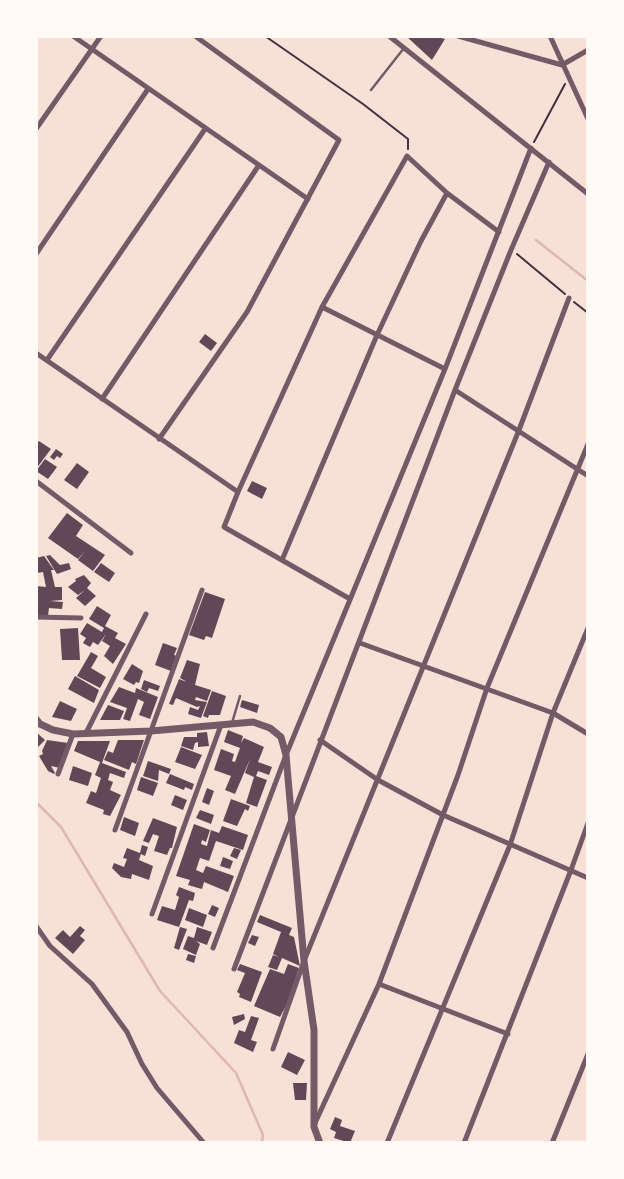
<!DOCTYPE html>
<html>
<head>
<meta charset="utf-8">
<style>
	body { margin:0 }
	#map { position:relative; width:624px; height:1179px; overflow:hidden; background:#f7e1d7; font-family:"Nunito Sans",sans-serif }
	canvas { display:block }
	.frame { position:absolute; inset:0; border:38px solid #fffaf5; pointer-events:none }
</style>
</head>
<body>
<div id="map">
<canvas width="624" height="1179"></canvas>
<div class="frame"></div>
</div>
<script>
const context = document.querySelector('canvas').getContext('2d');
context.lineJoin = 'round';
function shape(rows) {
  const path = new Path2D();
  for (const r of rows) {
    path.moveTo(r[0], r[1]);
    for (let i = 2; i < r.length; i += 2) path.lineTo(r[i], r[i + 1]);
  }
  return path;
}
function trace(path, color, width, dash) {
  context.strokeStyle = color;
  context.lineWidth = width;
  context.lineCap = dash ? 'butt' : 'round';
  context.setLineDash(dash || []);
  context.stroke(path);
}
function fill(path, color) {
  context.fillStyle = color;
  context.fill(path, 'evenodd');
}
trace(shape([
	[536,240,588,281],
	[36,802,61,827,160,991,236,1073,263,1135,262,1143]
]), '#dcb8b0', 2.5);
fill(shape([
	[406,36,433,36,445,39,432,60],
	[205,334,217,343,211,351,199,342],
	[39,441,51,449,36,469,36,444],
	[56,449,63,454,60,458,57,456,54,460,50,457],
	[45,459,57,467,48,479,36,471],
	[77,463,89,472,77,489,64,480],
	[252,481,267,488,262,499,247,491],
	[67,513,83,525,76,536,105,555,93,571,78,560,85,551,78,559,48,538],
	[50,555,60,565,69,563,71,569,57,574,46,556],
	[44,556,54,570,51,570,55,587,62,587,62,600,50,601,63,602,62,609,49,608,48,616,36,615,36,586,46,587,43,572,49,571,37,573,36,558],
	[101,563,115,573,109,582,94,572],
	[84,575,91,583,87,588,96,596,85,606,76,598,85,590,78,595,68,587,76,581,75,579],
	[205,592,225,599,212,638,206,636,204,640,189,635],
	[97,606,111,615,105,626,118,633,115,638,126,644,113,664,104,656,110,646,102,641,106,634,98,645,93,642,90,647,83,643,86,638,80,634,87,623,102,632,104,628,89,619],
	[78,628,80,660,62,660,60,629],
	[163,643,177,648,174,655,177,656,171,671,155,665],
	[91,652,98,656,91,668,106,677,100,688,77,676],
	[187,660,200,664,195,685,211,690,207,701,196,697,195,700,207,702,201,718,188,714,190,707,198,710,200,706,197,707,176,698,173,705,169,704,179,679,187,682,180,678],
	[132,664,143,671,139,683,136,682,134,685,123,679],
	[75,676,99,690,94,703,68,689],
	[144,680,160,686,158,691,149,688,147,692,141,689],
	[119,687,135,693,136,688,158,697,150,719,139,715,144,702,138,699,130,721,123,719,127,708,110,702],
	[212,691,226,696,220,715,209,715,208,718,203,716],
	[242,700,259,705,257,713,240,707],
	[60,701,77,709,71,721,52,717],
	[108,705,124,711,120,720,100,720],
	[228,730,243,736,241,743,244,738,264,747,258,762,272,767,269,775,258,771,256,776,267,780,257,807,246,803,254,777,245,773,250,759,235,794,225,790,231,776,214,770,221,749,234,754,232,761,235,762,240,748,224,742],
	[36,732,45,740,38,747,36,745],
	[207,732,209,746,198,747,198,742,195,743,193,750,181,746,184,737,197,737,197,733],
	[47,740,68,743,60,768,51,766,55,773,54,774,48,771,39,756,43,754,42,751],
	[118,740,144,740,136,764,132,762,129,770,104,760,108,751,113,753],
	[78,741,110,741,102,763,126,772,124,778,110,773,108,780,113,782,110,790,121,795,110,816,103,814,104,810,86,803,91,791,96,793,101,778,95,775,100,762,74,751],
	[181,747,202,755,195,769,175,762],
	[148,761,171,769,169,774,159,770,158,781,143,776],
	[73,766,92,773,88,786,69,780],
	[170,774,194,784,192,790,185,787,184,790,166,783],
	[141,777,158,783,153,796,137,790],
	[207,788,214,791,209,805,202,802],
	[175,795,187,800,183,810,171,805],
	[231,799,250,806,248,811,245,809,237,826,223,821],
	[200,810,214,815,211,824,196,818],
	[124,817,139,823,135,836,120,830],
	[153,818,177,827,172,848,170,848,167,855,154,851,159,836,153,834,149,843,143,841],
	[194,824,210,830,206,842,202,840,201,844,207,846,211,830,219,833,222,826,248,835,243,850,216,841,209,861,200,858,196,870,203,873,206,866,234,876,228,892,204,882,202,889,198,888,188,885,190,880,176,876],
	[142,845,148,847,145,856,141,854,139,860,153,866,149,880,132,874,131,879,121,877,112,868,114,863,124,867,127,859,123,858,127,848,140,853],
	[234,848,241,850,237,859,230,856],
	[223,857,233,861,230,869,220,866],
	[179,887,195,893,193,901,189,900,179,927,157,920,162,906,175,910,179,897,176,895],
	[212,905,219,908,215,917,208,914],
	[189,908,207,915,203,927,185,920],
	[260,915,292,928,289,935,294,937,300,966,282,958,277,970,268,967,273,955,279,957,273,954,281,932,257,922],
	[80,926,85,930,80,936,85,940,73,954,55,938,63,930,70,937],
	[180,927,187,929,179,950,174,948],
	[197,927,212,932,207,945,196,941,200,944,196,955,183,949,188,936,194,938],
	[252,935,259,937,255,946,248,943],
	[188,954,196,956,194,963,186,960],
	[240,964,262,972,251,1002,239,997,240,994,237,992,245,973,237,970],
	[288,964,299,968,287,1004,280,1017,254,1006,270,969,284,974],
	[244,1014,245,1019,234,1025,232,1017],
	[251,1016,259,1018,251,1040,257,1042,253,1052,234,1043,239,1030,245,1032],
	[288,1052,305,1060,297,1075,281,1067],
	[293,1083,307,1083,306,1100,295,1100],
	[335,1117,342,1120,340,1126,355,1131,350,1143,334,1138,336,1132,330,1129]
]), '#644757');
trace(shape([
	[265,36,363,104,408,139,408,149],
	[534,142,565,84],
	[517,254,565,294],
	[574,302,588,313]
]), '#4a2c40', 2);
trace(shape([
	[371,90,404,48],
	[232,723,240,696]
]), '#755966', 2.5);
trace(shape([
	[73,36,308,199],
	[389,36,588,194],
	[458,36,562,65,588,50],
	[550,36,588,119],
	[36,129,101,36],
	[36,254,148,89],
	[322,307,445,369],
	[36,353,238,492,224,527,350,599],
	[47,360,205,129],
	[455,390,588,476],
	[102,399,259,165],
	[159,439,247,312,339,140,195,36],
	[36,481,131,553],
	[238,492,322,307,407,156,447,193,499,232],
	[282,560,377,335,421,241,447,193],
	[36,617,81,618],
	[360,643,553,713,588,734],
	[86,733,146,614],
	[320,740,378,780,443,815,588,878],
	[58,774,73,734],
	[115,830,202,590],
	[152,914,221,725],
	[36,926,50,946,92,984,127,1032,142,1064,157,1088,204,1143],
	[213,948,286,755,445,369,531,148],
	[234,969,455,390,511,250,549,162],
	[379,984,508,1034],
	[273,1049,304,961,519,430,569,298],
	[315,1123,379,984,458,775,487,688,588,444],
	[387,1143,510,845,553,713,588,628],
	[464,1143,571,870,588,823],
	[552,1143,588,1054]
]), '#755966', 5);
trace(shape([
	[36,719,40,724,53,730,73,734,151,731,253,722,270,728,281,737,286,755,304,961,314,1030,314,1127,320,1143]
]), '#755966', 7);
</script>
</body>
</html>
